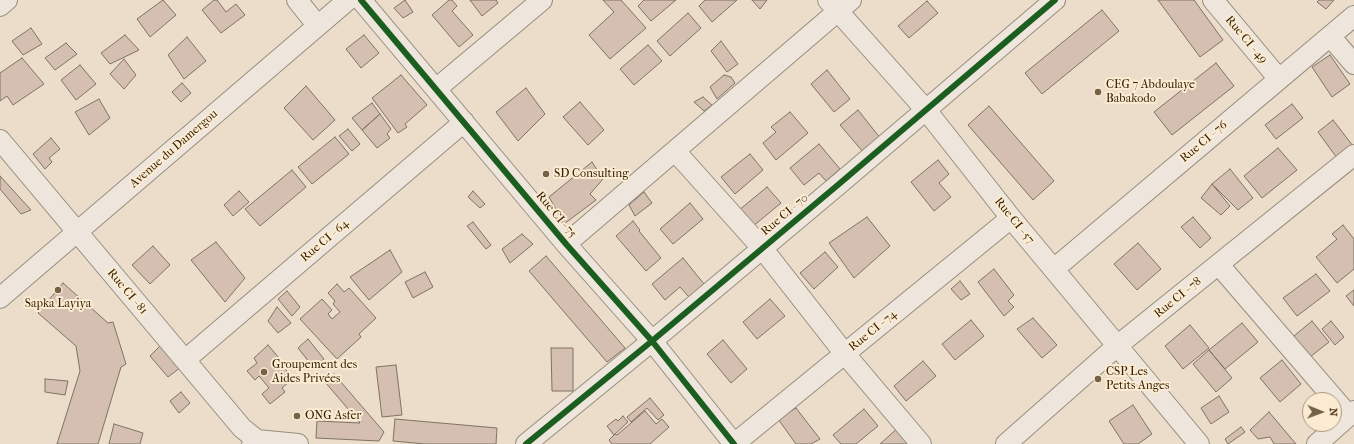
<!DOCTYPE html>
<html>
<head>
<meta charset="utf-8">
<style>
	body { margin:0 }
	#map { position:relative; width:1354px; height:444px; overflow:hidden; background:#ebddc9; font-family:"IM FELL French Canon",serif }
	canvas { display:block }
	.north { position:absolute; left:1302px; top:392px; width:40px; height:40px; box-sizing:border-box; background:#fbebd3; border:1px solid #ac9a7f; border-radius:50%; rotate:91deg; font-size:11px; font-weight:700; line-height:16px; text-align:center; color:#362000 }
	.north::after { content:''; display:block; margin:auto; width:14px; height:18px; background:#756246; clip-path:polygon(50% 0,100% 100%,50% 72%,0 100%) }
</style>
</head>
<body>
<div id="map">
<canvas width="1354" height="444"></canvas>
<div class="north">N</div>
</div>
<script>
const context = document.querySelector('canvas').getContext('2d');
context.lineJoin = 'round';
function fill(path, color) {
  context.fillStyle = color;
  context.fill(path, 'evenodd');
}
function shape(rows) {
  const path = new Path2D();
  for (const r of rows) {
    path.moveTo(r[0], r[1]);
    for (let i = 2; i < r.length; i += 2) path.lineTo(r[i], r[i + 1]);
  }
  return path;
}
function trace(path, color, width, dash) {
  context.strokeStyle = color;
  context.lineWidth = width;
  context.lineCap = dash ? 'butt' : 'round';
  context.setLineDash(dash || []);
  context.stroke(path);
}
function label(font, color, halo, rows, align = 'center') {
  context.font = font + ' "IM FELL French Canon",serif';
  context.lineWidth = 4;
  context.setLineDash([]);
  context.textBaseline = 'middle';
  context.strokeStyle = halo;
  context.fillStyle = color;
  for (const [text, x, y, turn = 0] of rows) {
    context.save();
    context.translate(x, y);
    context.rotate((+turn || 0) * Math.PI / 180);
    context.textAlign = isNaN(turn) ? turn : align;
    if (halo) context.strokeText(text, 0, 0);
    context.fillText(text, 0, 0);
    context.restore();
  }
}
const building = shape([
	[163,0,176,15,150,37,137,19,163,0],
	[214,0,217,0,226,12,236,4,245,15,221,33,202,10,214,0],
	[405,0,413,12,403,18,394,8,405,0],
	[449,0,452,0,457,6,452,11,473,35,459,47,432,15,449,0],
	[470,0,496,0,498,3,482,16,470,0],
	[603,0,621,0,646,28,610,59,589,35,614,12,603,0],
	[644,0,676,0,651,21,638,6,644,0],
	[705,0,737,0,712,22,699,6,705,0],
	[752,0,767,0,760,9,752,0],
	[1158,0,1194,0,1223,40,1200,57,1158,0],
	[1319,0,1334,0,1326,9,1317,2,1319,0],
	[927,1,938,13,909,38,898,26,927,1],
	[1102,10,1119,31,1042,94,1025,73,1102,10],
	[688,13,701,28,670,56,657,41,688,13],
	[31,28,42,44,23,55,12,41,31,28],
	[125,35,139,50,110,64,101,53,125,35],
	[364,35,379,53,361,68,346,49,364,35],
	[187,37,206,61,184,79,168,55,187,37],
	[721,41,738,64,727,72,711,51,721,41],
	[66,43,77,54,55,70,45,58,66,43],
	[648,45,662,61,634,85,620,69,648,45],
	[1330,55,1350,84,1332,97,1312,67,1330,55],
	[22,58,44,84,13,105,7,96,0,101,0,73,22,58],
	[124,59,136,75,124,89,110,74,124,59],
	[1216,63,1234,86,1172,135,1154,112,1216,63],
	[80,65,96,84,76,100,61,80,80,65],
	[827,70,850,99,834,112,811,84,827,70],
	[401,75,427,105,405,124,407,127,398,133,372,98,401,75],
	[724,75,731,77,735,83,717,99,710,87,724,75],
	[182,83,191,93,181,102,172,92,182,83],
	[306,86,335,120,313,140,284,108,306,86],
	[526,88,545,114,518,141,496,112,526,88],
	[703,97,712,105,704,111,694,102,703,97],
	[99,99,110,118,89,135,75,112,99,99],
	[580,102,604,130,588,145,563,117,580,102],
	[372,103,380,114,362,130,352,118,372,103],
	[1292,104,1303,118,1276,139,1265,125,1292,104],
	[989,106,1054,181,1033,200,968,125,989,106],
	[858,110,881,139,864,153,840,125,858,110],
	[790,112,808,133,776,160,763,143,776,132,771,127,790,112],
	[380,114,391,129,387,134,390,138,377,148,362,130,380,114],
	[1333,120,1353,146,1337,158,1318,132,1333,120],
	[348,129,360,144,352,151,339,136,348,129],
	[335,137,349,154,312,184,298,167,335,137],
	[51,138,60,149,49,158,52,162,45,169,33,154,51,138],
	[819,144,840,169,826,181,819,173,804,185,790,168,819,144],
	[1278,148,1297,170,1262,198,1244,176,1278,148],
	[750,154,763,170,735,194,721,177,750,154],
	[938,160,949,174,939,183,951,197,934,211,911,182,938,160],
	[592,162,603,179,590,194,596,200,564,224,549,197,592,162],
	[1230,169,1253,198,1238,210,1212,184,1230,169],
	[292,170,306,187,260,226,245,209,292,170],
	[0,176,31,210,21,214,0,189,0,176],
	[1212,184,1230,206,1221,215,1201,198,1212,184],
	[767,187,781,203,752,227,738,211,767,187],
	[239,191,249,202,233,216,224,205,239,191],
	[473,191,485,204,480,208,468,197,473,191],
	[644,192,652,203,635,216,629,205,644,192],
	[690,203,703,219,673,244,660,229,690,203],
	[867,217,890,246,854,278,829,243,867,217],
	[1193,217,1211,238,1200,248,1181,227,1193,217],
	[633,221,640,230,639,231,661,258,646,271,616,236,633,221],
	[473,222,491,245,486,249,467,226,473,222],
	[1343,225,1354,239,1354,269,1337,283,1316,257,1337,239,1332,234,1343,225],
	[522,234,533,244,510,263,502,249,522,234],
	[216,242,245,278,225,302,191,260,216,242],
	[1138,243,1161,269,1137,290,1114,264,1138,243],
	[153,246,170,265,150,284,132,265,153,246],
	[390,250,402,272,369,300,350,277,390,250],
	[825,252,838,267,814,289,800,273,825,252],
	[546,256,625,348,607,362,529,271,546,256],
	[683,258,704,284,689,297,680,287,665,300,652,284,683,258],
	[994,269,1014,295,1008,301,1014,307,1004,316,978,282,994,269],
	[425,272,433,287,413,298,405,282,425,272],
	[1316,274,1330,291,1297,316,1283,298,1316,274],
	[960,281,970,294,961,300,951,289,960,281],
	[63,283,108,323,113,322,126,364,121,367,98,444,57,444,80,371,76,346,38,313,63,283],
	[337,284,344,292,349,288,376,318,359,334,361,337,337,359,300,319,322,299,332,310,328,314,332,319,340,312,333,304,335,301,328,293,337,284],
	[1354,290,1354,306,1346,296,1354,290],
	[287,291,300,307,292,316,278,299,287,291],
	[770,299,785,316,757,339,743,322,770,299],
	[277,307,291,323,278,333,268,321,277,307],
	[1033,318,1057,345,1042,358,1017,329,1033,318],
	[971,320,984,336,955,360,942,344,971,320],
	[1312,321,1329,342,1305,361,1288,341,1312,321],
	[1331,321,1344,337,1335,345,1322,329,1331,321],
	[1242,323,1258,342,1225,369,1209,350,1242,323],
	[1190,325,1209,348,1183,369,1165,346,1190,325],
	[308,339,324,359,313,367,298,348,308,339],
	[723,340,747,369,731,383,707,354,723,340],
	[161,345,181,367,168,377,150,356,161,345],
	[268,345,279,358,277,360,287,371,284,374,290,381,282,388,285,392,270,404,262,394,269,388,259,376,255,380,247,371,257,363,254,358,268,345],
	[551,348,573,348,573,391,552,391,551,348],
	[1209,350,1232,378,1216,392,1193,364,1209,350],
	[1282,360,1301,384,1280,402,1260,378,1282,360],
	[923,361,936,376,906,401,894,386,923,361],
	[396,365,402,415,382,417,376,367,396,365],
	[334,374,384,432,379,441,316,438,317,421,360,423,325,382,334,374],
	[45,379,68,381,65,395,45,392,45,379],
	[181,392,190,403,179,413,170,401,181,392],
	[1219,396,1229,412,1211,424,1201,408,1219,396],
	[650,398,664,415,658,420,647,408,631,422,627,417,650,398],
	[1133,405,1152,434,1138,444,1124,444,1109,421,1133,405],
	[796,408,820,439,811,444,796,444,778,419,796,408],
	[864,409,878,426,856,444,841,444,833,435,864,409],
	[645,411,656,424,662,419,669,427,650,444,612,444,609,440,615,434,617,435,645,411],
	[1269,412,1296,444,1274,444,1270,437,1258,439,1250,430,1269,412],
	[623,416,628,422,614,435,607,426,616,419,618,421,623,416],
	[395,419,497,428,496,444,425,444,393,441,395,419],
	[114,424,143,433,140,444,109,444,114,424],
	[899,427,911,444,880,444,899,427],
	[1241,427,1245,432,1228,444,1225,439,1241,427]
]);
fill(building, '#d4bfb1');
trace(building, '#7e7364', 1);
const minor = shape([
	[297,0,317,25],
	[361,0,566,244,652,341,734,444],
	[828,0,926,110,1011,218,1199,444],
	[1213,0,1279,79],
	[0,6,7,0],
	[1330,36,1354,64],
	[436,89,542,0],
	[0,140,242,428,257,440],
	[675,151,762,248,845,354,921,444],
	[566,244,851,0],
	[1219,265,1349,416],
	[1054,269,1354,16],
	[0,298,348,0],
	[185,360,464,122],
	[252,444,257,440,298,444],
	[526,444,652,341,839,184,1055,0],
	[734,444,1011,218],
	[1006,444,1117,346,1354,155],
	[1317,444,1354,411]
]);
trace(minor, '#988e7e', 22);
trace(minor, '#eee6dd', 20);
trace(shape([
	[361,0,566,244,652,341,734,444],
	[526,444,652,341,839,184,1055,0]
]), '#1b5e20', 6);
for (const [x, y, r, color] of [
	[1098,92,4,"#756246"],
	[546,174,4,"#756246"],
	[58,290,4,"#756246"],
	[264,372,4,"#756246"],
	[1098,379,4,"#756246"],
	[297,416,4,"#756246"]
]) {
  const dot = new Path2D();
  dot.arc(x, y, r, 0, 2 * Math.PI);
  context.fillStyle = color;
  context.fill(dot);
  trace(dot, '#fbebd3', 1.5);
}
label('12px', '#362000', '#fbebd3', [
	["Rue CI - 49",1246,40,50],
	["Rue CI - 76",1204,142,-40],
	["Avenue du Damergou",174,149,-41],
	["Rue CI - 75",556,215,50],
	["Rue CI - 70",785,215,-40],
	["Rue CI - 57",1014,221,51],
	["Rue CI - 64",325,241,-40],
	["Rue CI - 81",127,292,50],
	["Rue CI - 78",1178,298,-39],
	["Rue CI - 74",873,331,-39]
]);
label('12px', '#362000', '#fbebd3', [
	["CEG 7 Abdoulaye",1106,85],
	["Babakodo",1106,99],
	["SD Consulting",554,174],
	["Sapka Layiya",58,304,"center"],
	["Groupement des",272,365],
	["Aides Privées",272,379],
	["CSP Les",1106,372],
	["Petits Anges",1106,386],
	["ONG Asfer",305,416]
], 'left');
</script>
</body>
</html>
